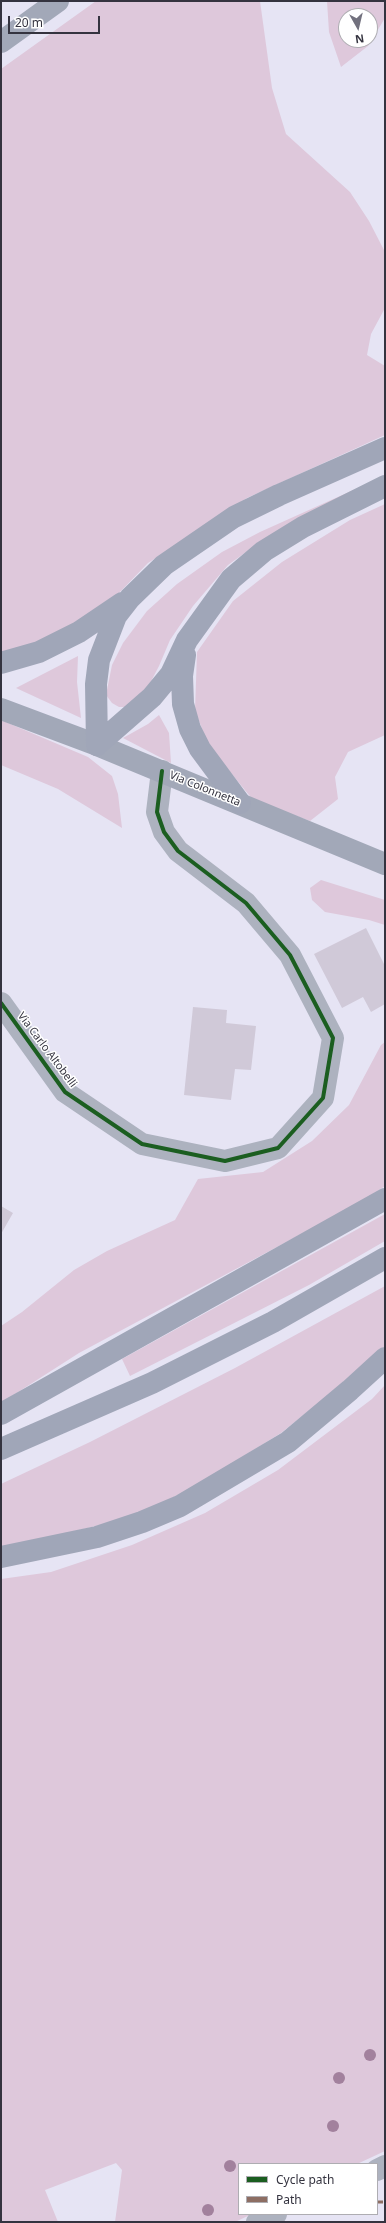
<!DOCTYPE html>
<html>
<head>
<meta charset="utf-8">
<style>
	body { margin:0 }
	#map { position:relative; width:386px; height:2223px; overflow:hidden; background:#e6e4f4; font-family:"Noto Sans",sans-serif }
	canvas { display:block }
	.frame { position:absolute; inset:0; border:2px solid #34333f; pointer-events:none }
	.legend { position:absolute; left:238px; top:2163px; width:140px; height:52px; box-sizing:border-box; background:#fff; border:1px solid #aeadb2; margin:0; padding:5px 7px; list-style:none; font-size:12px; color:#34333f }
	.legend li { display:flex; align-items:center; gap:8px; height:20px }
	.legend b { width:20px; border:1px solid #aeadb2 }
	.north { position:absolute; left:338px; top:8px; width:40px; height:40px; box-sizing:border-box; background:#fff; border:1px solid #aeadb2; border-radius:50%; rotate:172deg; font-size:11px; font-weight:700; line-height:16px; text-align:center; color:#34333f }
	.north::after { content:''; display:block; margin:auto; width:14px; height:18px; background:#72717e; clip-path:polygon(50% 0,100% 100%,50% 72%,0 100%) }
	.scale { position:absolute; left:8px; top:16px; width:92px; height:18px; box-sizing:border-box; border:2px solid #34333f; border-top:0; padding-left:5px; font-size:12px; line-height:14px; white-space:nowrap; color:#34333f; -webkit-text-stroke:3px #fff; paint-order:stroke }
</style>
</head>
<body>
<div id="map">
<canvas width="386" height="2223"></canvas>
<div class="frame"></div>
<ul class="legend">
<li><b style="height:5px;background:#1b5e20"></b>Cycle path</li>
<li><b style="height:5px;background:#8d6e63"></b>Path</li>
</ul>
<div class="north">N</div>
<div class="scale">20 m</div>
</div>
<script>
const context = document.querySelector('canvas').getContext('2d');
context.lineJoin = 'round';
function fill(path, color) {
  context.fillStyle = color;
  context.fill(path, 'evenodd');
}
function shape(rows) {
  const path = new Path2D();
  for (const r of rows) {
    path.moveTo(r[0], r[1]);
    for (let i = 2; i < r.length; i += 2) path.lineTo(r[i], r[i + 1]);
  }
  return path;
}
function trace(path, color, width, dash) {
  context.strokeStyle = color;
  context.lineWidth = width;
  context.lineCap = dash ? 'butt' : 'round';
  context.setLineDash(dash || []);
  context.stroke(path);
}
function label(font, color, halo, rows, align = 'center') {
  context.font = font + ' "Noto Sans",sans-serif';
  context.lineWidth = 3;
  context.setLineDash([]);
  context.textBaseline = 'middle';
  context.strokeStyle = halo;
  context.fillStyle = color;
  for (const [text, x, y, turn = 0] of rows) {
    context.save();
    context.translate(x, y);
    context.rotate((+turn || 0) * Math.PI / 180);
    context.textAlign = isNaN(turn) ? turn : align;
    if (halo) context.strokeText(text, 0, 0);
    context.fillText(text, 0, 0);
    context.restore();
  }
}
fill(shape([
	[96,1,260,1,272,88,286,134,350,192,369,221,385,252,385,308,371,334,367,355,385,366,385,435,247,498,148,563,116,596,74,628,1,657,1,69],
	[327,1,385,1,385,18,368,46,341,67,329,32],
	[346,16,370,16,370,40,346,40],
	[360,487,267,537,228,565,193,606,170,640,159,666,146,691,126,707,119,707,112,703,106,695,112,665,123,643,147,611,177,584,222,552,260,532],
	[385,504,385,735,348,752,335,777,338,799,310,821,253,800,209,746,195,711,197,652,233,601,282,562,350,520],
	[78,656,77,682,81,718,16,688],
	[159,715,169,733,171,763,123,738,148,724],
	[1,720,88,757,112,776,118,794,122,828,58,789,1,765],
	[321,880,385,900,385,925,369,920,325,912,312,900,310,888],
	[385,1042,385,1186,361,1202,79,1353,1,1403,1,1326,22,1312,74,1270,107,1251,175,1220,198,1179,263,1172,312,1141,349,1105,381,1045],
	[385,1214,385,1241,309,1285,130,1376,122,1359],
	[385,1286,385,1350,281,1433,192,1488,133,1517,1,1549,1,1484,90,1442,235,1368],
	[385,1385,385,2151,357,2164,239,2164,239,2214,252,2214,235,2222,115,2222,122,2170,116,2163,45,2190,58,2222,1,2222,1,1579,51,1572,132,1545,205,1513,278,1470,372,1399]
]), '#dec8db');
fill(shape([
	[366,928,385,966,385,1004,371,1012,363,997,342,1008,314,954],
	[193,1007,227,1010,226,1023,256,1026,251,1070,235,1069,231,1100,184,1095],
	[1,1206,13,1213,1,1234]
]), '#d0c9d8');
trace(shape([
	[1,1003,65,1092,142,1144,225,1161,278,1148,323,1098,333,1038,290,955,246,903,178,851,164,832,157,812,162,771],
	[377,2170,385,2166],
	[257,2222,276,2214]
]), '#adb2bf', 22);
trace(shape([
	[1,42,58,1],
	[1,709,97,745,385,864]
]), '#a2a8b8', 22);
trace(shape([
	[185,655,182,676,183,704,190,729,200,749,240,803],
	[1,663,39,652,79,632,122,603],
	[97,745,96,684,99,660,116,616,130,598,164,565,234,517,279,495,385,448],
	[97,745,152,697,171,674,187,640,231,579,264,551,303,527,385,486],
	[1,1414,385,1199],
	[1,1449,152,1383,273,1322,385,1258],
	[1,1557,97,1537,142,1522,180,1506,288,1442,350,1390,385,1358]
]), '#a0a6b8', 22);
trace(shape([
	[377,2202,385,2202]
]), '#8d6e63', 3, [6, 3]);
trace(shape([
	[1,1003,65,1092,142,1144,225,1161,278,1148,323,1098,333,1038,290,955,246,903,178,851,164,832,157,812,162,771]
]), '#1b5e20', 4);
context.fillStyle = '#a2819d';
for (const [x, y] of [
	[370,2055],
	[339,2078],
	[333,2126],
	[230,2166],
	[208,2210]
]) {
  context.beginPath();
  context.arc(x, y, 6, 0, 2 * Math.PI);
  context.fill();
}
label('11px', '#34333f', '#fff', [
	["Via Colonnetta",205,789,22],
	["Via Carlo Altobelli",47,1050,53]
]);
</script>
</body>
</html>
